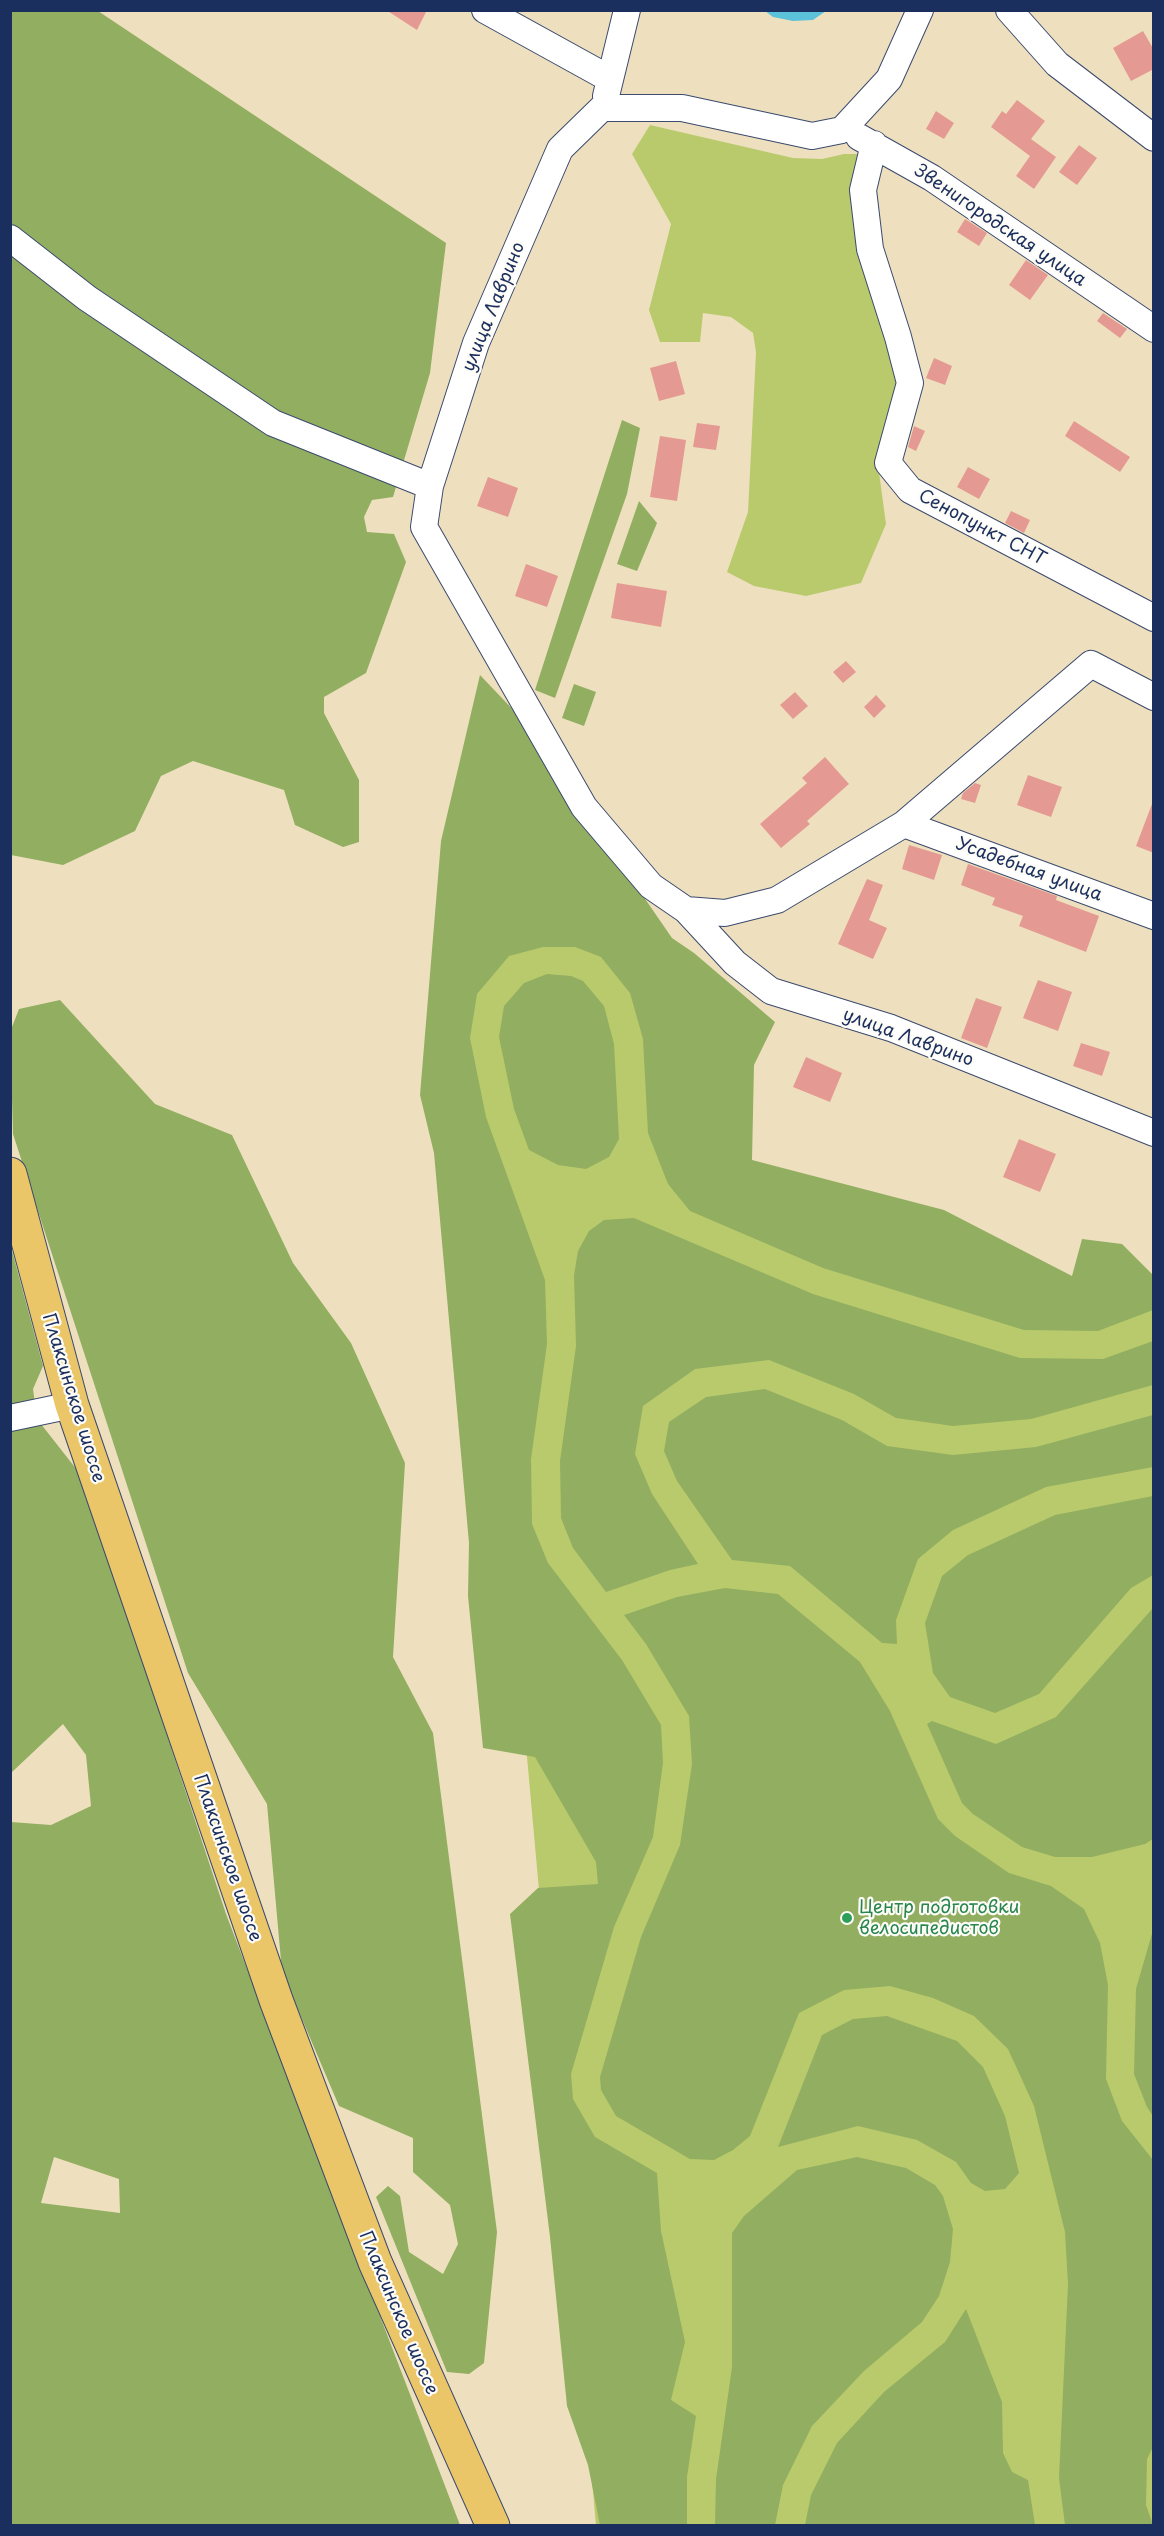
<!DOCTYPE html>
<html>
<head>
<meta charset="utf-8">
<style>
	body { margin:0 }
	#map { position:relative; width:1164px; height:2536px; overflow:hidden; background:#eee0bf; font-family:"Playpen Sans",sans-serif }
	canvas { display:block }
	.frame { position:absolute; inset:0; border:12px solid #1b2f5e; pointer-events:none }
</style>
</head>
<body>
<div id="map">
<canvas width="1164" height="2536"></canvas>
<div class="frame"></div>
</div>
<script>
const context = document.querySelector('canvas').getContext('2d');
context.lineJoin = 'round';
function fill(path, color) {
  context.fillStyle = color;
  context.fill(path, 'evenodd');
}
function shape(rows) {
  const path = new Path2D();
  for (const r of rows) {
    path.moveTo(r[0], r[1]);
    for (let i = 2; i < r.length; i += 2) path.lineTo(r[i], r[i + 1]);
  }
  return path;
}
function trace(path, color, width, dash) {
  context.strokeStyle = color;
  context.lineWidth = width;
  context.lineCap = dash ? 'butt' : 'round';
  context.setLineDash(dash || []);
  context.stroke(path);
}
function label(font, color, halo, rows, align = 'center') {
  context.font = font + ' "Playpen Sans",sans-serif';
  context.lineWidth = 4.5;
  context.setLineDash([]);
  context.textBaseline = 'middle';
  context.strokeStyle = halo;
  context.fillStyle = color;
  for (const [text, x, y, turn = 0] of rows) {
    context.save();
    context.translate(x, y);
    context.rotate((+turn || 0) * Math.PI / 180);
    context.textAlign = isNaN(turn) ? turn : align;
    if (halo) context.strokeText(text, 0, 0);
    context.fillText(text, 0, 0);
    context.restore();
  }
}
fill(shape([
	[650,125,793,158,822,159,844,154,862,154,902,382,878,465,886,524,861,583,806,596,754,586,727,572,748,512,756,352,753,333,731,317,703,313,700,342,660,342,649,310,671,224,632,154],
	[606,931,708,1031,705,1184,1060,1310,1153,1288,1153,2525,596,2525,455,955]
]), '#b9ca6d');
fill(shape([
	[10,11,98,11,446,243,430,373,393,497,372,500,364,517,367,532,394,534,406,562,366,673,324,697,324,713,359,780,359,842,343,847,295,825,284,790,193,761,161,776,135,831,63,865,11,855],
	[622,420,640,428,627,494,555,698,535,690],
	[639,501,657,523,637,571,617,564],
	[480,675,519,716,672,938,694,953,775,1022,754,1065,752,1160,944,1210,1072,1276,1082,1239,1122,1244,1153,1275,1153,1310,1098,1331,1024,1330,823,1268,690,1211,668,1184,648,1133,643,1039,630,993,601,957,575,947,543,947,509,956,477,994,470,1038,486,1117,545,1280,547,1344,531,1459,532,1524,548,1563,622,1660,661,1725,663,1763,653,1837,614,1927,571,2074,573,2099,595,2137,657,2173,661,2231,685,2342,671,2400,696,2416,687,2477,687,2525,600,2525,588,2465,567,2406,550,2237,510,1914,538,1888,598,1884,596,1862,535,1757,483,1748,468,1596,469,1543,434,1153,420,1095,441,841],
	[574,684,596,692,584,726,562,718],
	[547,974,571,976,583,981,604,1006,614,1044,619,1139,609,1157,586,1169,558,1165,529,1150,514,1109,499,1037,504,1006,524,983],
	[60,1000,155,1104,232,1135,293,1263,351,1343,405,1463,393,1657,433,1733,497,2232,484,2363,469,2374,447,2372,376,2197,388,2186,400,2196,409,2252,443,2274,458,2244,450,2205,413,2172,413,2138,339,2106,282,1972,267,1804,188,1673,13,1134,10,1032,19,1009],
	[634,1218,813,1294,1020,1358,1103,1359,1153,1341,1153,1385,1031,1419,953,1426,896,1418,854,1394,769,1360,695,1369,643,1406,635,1454,652,1494,698,1564,670,1570,606,1592,573,1548,561,1518,560,1461,576,1346,574,1275,578,1251,589,1231,604,1220],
	[10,1243,43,1366,33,1389,37,1419,81,1475,226,1914,460,2525,11,2525,11,1822,51,1825,91,1806,86,1755,63,1724,11,1773],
	[54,2157,119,2179,120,2213,41,2203],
	[765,1389,842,1420,887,1446,953,1455,1036,1447,1153,1415,1153,1467,1046,1487,953,1530,918,1559,896,1620,897,1644,882,1643,790,1566,732,1560,677,1481,664,1451,669,1422,706,1397],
	[1153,1496,1153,1575,1131,1588,1039,1694,995,1713,950,1697,933,1673,925,1623,942,1576,968,1555,1055,1515],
	[725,1588,778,1594,860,1662,890,1711,938,1819,955,1836,1009,1873,1051,1886,1084,1909,1100,1943,1108,1985,1106,2079,1122,2121,1153,2160,1154,2445,1147,2459,1146,2505,1153,2525,1065,2525,1059,2478,1068,2284,1065,2232,1034,2106,1008,2049,974,2016,933,1998,890,1986,844,1990,799,2013,750,2136,733,2150,714,2160,690,2159,616,2116,601,2090,600,2077,641,1937,680,1845,692,1764,689,1716,646,1644,624,1615,677,1597],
	[1153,1608,1153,1839,1145,1844,1092,1857,1055,1857,1022,1847,973,1814,962,1803,927,1724,932,1721,996,1744,1056,1717],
	[1153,1930,1153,2116,1147,2107,1134,2074,1136,1989],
	[887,2016,957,2041,983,2067,1005,2116,1019,2173,1005,2189,985,2191,971,2183,956,2162,917,2140,858,2126,778,2147,822,2035,853,2019],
	[857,2157,906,2168,935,2185,943,2196,953,2229,950,2262,939,2296,922,2322,864,2371,812,2426,783,2485,775,2525,715,2525,716,2479,732,2367,732,2233,744,2216,797,2170],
	[966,2309,1002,2402,1003,2453,1012,2472,1028,2480,1035,2525,805,2525,811,2495,837,2443,884,2392,945,2342]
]), '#92ae60');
fill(shape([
	[765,11,826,11,813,20,793,21,773,17]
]), '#5cc2d9');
fill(shape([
	[386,10,427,10,417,30],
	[1143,31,1154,50,1154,69,1131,81,1113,48],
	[1017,100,1045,121,1031,139,1056,157,1034,189,1016,176,1030,156,991,127,1002,111,1006,114],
	[936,111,954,123,944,139,926,129],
	[1079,145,1097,158,1077,185,1059,172],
	[965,219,987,233,979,246,957,232],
	[1026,260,1048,275,1030,300,1009,285],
	[1103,313,1127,329,1120,338,1097,321],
	[934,358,952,366,945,385,926,378],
	[676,361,685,394,659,401,650,368],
	[1074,421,1130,457,1120,472,1065,436],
	[697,423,720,426,716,450,693,447],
	[914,426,925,431,916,451,908,447],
	[660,436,686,440,677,501,650,497],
	[968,467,990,479,979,499,957,487],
	[488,477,518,488,508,517,477,506],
	[1011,511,1030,520,1024,533,1005,523],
	[526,564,558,576,547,607,515,596],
	[617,583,667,591,661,627,611,618],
	[846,661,856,672,843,683,833,672],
	[795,692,808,706,793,719,780,705],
	[876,695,886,706,874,718,864,707],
	[825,757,849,784,807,821,810,824,781,848,760,824,807,783,802,778],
	[1028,775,1062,787,1051,817,1017,805],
	[975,783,981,785,975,803,961,799,963,793],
	[1152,804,1154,805,1154,853,1136,846],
	[909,845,942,855,934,880,902,869],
	[968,864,1057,896,1056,900,1099,916,1086,952,1019,926,1023,916,992,905,995,898,961,885],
	[867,879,883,885,869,920,887,928,873,959,838,944],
	[1038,980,1072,992,1058,1031,1023,1018],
	[976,998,1002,1007,987,1048,961,1038],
	[1081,1043,1110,1052,1102,1076,1073,1066],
	[806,1057,842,1073,830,1102,793,1087],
	[1019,1139,1056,1154,1040,1192,1003,1177]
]), '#e49a92');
const minor = shape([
	[485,10,610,79],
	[1009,10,1057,64,1154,138],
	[606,96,627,10],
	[602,108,560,149,476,343,430,486,424,527,584,807,651,886,686,910,725,913,777,900,904,824,1091,664,1154,697],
	[602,108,682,108,812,136,842,130,889,79,920,10],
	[859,137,932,178,1154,329],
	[874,144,863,190,870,249,898,337,910,383,888,463,910,490,1154,618],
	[10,238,87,298,273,423,430,486],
	[904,824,1154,916],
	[686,910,735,963,771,991,891,1028,1154,1133],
	[10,1418,72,1405]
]);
const major = shape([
	[10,1174,72,1405,276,2000,375,2262,493,2526]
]);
trace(minor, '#3b4a6d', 28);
trace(major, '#3b4a6d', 35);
trace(minor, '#fff', 26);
trace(major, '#ebc669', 33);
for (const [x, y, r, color] of [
	[847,1918,6,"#2e9e5b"]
]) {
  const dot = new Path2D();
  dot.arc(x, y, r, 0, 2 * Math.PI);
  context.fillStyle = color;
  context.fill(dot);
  trace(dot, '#fdfcf7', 2);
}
label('18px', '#1b2f5e', '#fdfcf7', [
	["Звенигородская улица",1000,226,34],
	["улица Лаврино",494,307,-68],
	["Сенопункт СНТ",982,528,28],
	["Усадебная улица",1029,870,20],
	["улица Лаврино",908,1038,20],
	["Плаксинское шоссе",73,1398,73],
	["Плаксинское шоссе",227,1858,71],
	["Плаксинское шоссе",398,2313,67]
]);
label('18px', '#27864d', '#fdfcf7', [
	["Центр подготовки",859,1908],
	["велосипедистов",859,1929]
], 'left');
</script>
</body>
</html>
